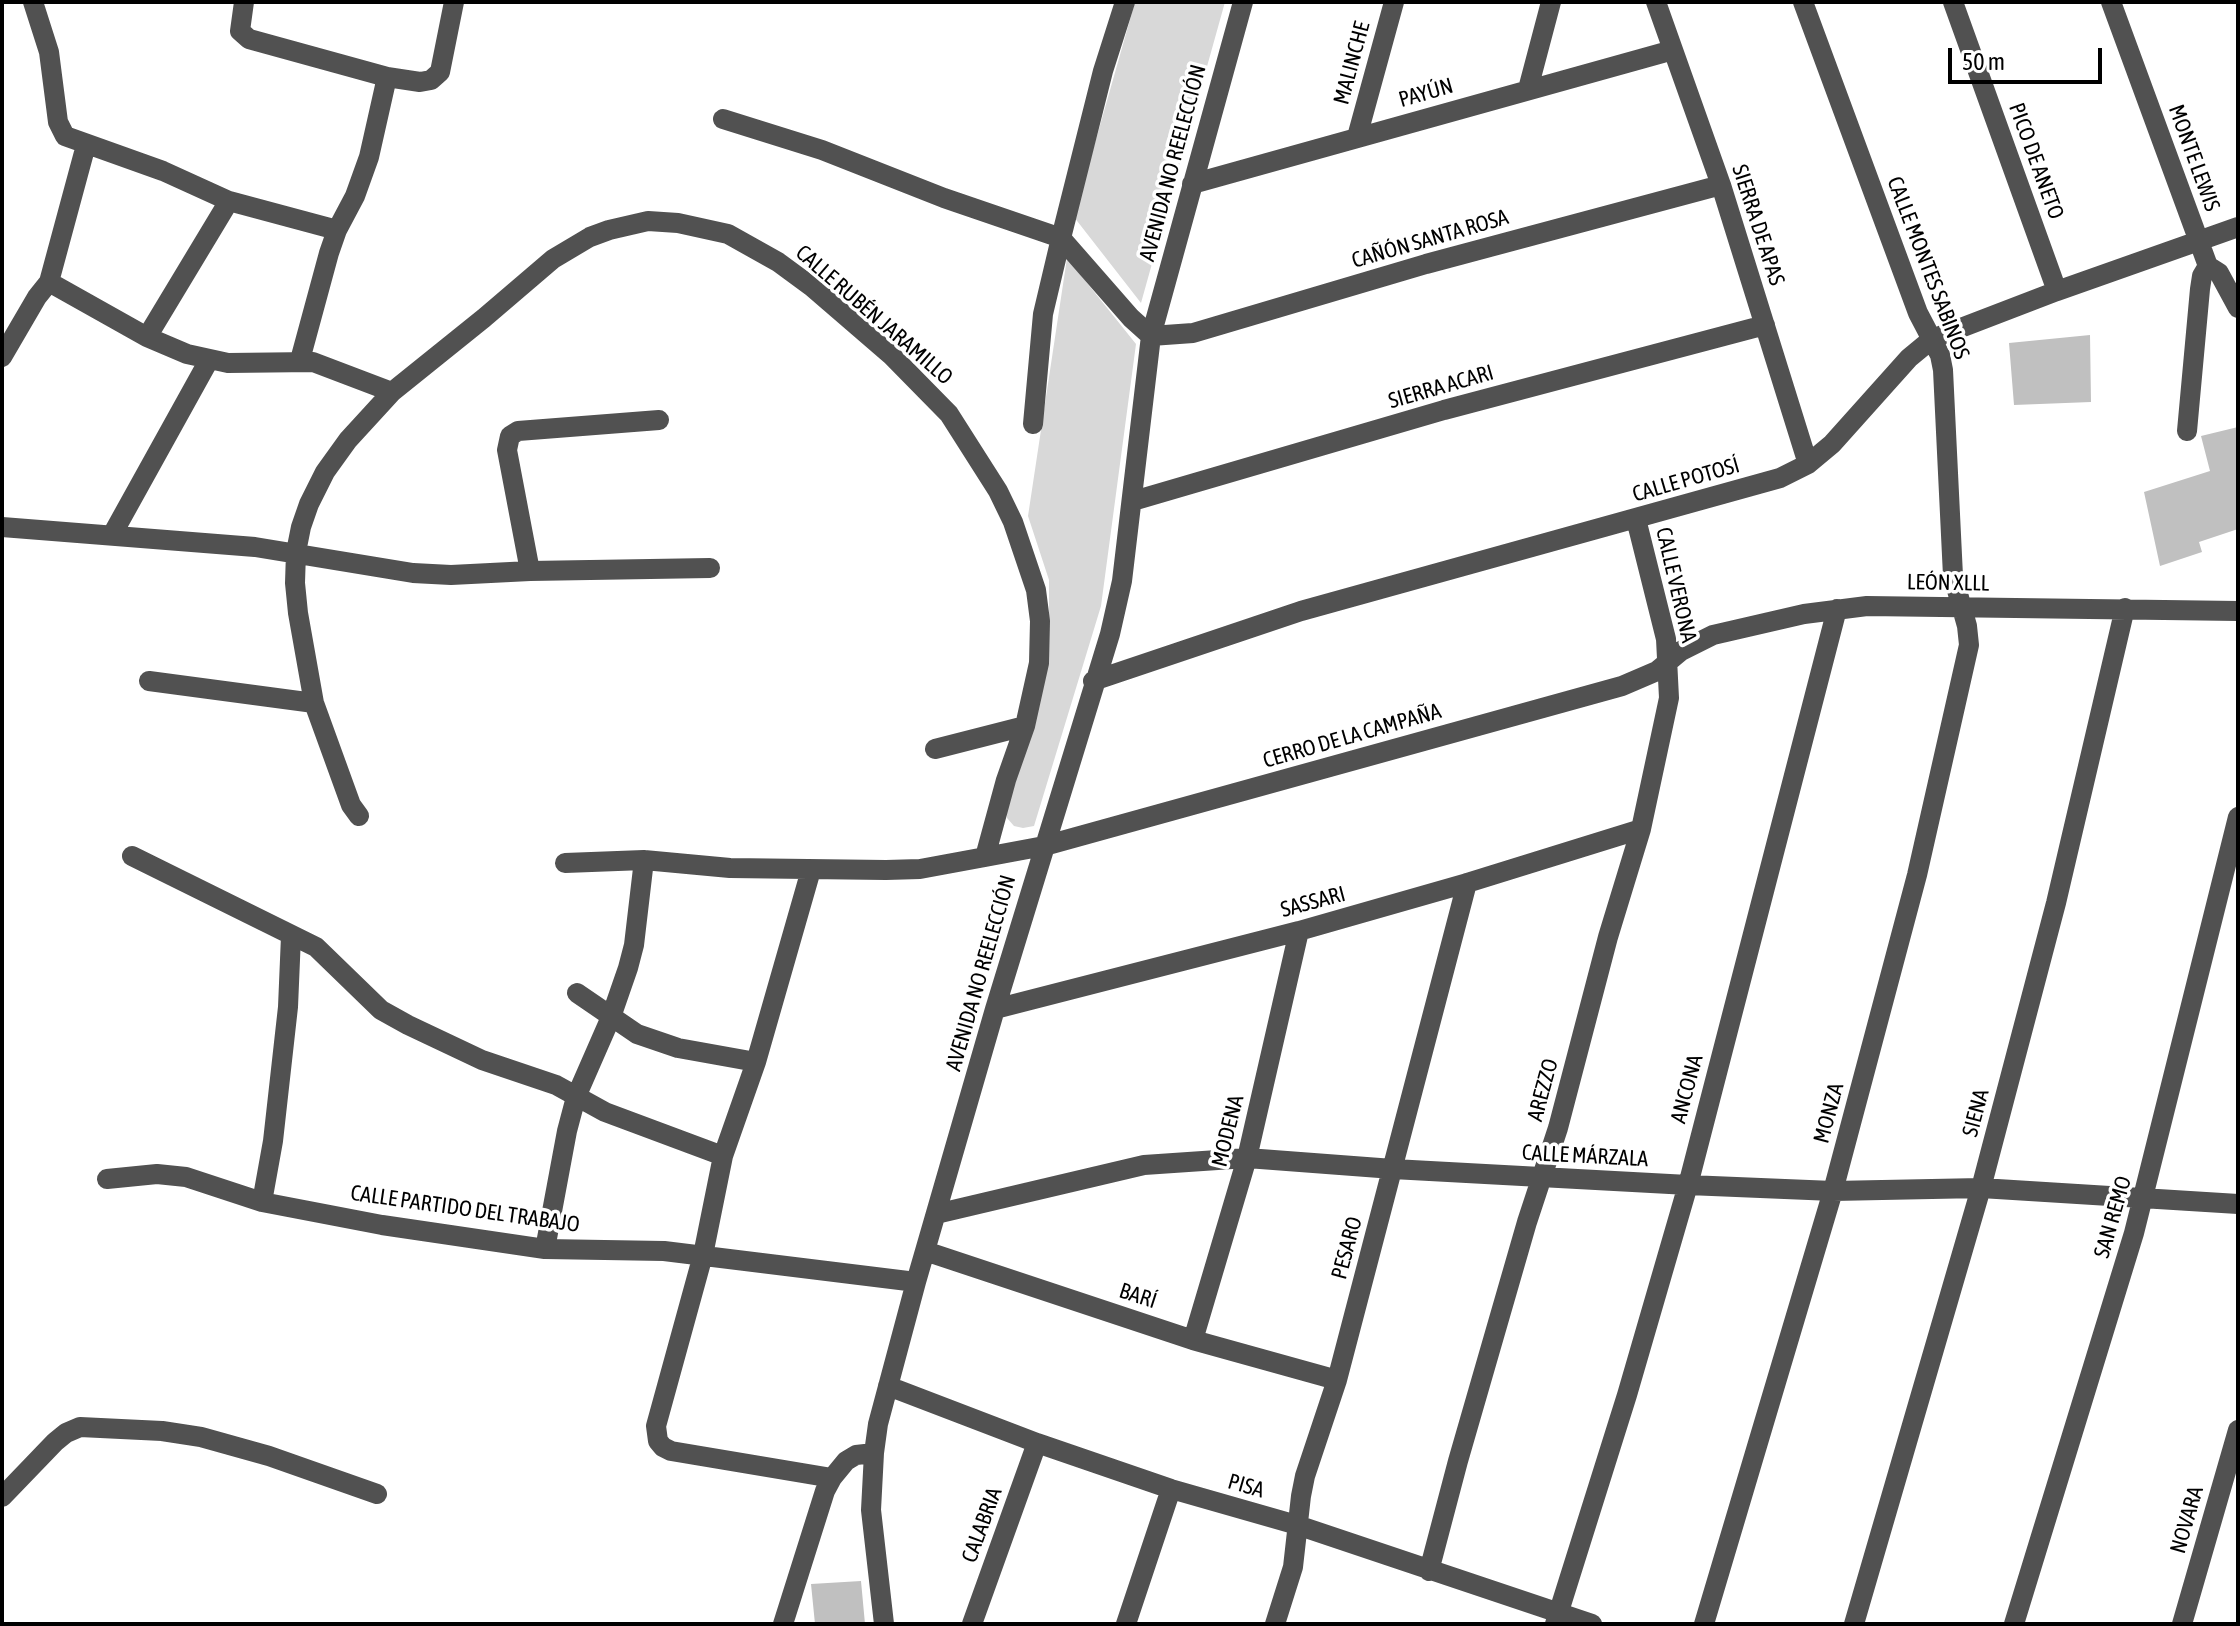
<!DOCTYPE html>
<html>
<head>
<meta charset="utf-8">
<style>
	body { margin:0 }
	#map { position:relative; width:2240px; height:1626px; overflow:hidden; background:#fff; font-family:"Asap Condensed",sans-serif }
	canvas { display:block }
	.frame { position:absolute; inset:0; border:4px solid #000; pointer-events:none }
	.scale { position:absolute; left:1948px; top:48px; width:154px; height:36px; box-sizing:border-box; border:4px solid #000; border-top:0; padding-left:10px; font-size:24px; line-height:28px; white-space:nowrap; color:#000; -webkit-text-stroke:6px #fff; paint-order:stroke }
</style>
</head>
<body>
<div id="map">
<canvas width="2240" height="1626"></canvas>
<div class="frame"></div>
<div class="scale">50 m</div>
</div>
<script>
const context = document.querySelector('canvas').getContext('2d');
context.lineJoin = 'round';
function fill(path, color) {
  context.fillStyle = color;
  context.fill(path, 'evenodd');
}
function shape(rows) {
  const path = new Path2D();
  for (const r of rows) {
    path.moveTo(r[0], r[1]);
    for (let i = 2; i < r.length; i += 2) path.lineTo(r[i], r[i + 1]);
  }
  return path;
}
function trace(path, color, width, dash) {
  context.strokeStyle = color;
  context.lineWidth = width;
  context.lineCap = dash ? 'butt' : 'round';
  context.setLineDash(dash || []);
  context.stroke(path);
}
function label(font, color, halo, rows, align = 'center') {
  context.font = font + ' "Asap Condensed",sans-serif';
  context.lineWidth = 7;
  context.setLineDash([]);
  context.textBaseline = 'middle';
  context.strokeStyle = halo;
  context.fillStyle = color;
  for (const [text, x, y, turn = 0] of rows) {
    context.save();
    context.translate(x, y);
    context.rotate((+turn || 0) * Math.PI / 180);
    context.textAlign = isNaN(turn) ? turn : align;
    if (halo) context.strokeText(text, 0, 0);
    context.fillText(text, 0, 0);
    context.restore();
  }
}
fill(shape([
	[1135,2,1225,2,1141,303,1074,217],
	[1067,258,1136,344,1101,606,1034,826,1023,828,1014,826,1007,818,1005,804,1049,655,1049,580,1028,516]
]), '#d8d8d8');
fill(shape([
	[2090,335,2091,402,2014,405,2009,343],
	[2238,427,2238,529,2199,542,2202,552,2160,566,2144,492,2210,471,2201,436],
	[861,1581,865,1624,815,1624,811,1584]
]), '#c0c0c0');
trace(shape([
	[33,2,49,52,58,122,65,136,163,171,229,201,337,230],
	[244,2,240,31,249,39,387,77,420,82,431,80,440,72,454,2],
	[1125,2,1103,71,1061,238,1131,318,1151,336],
	[1656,2,1721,185,1808,464],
	[1953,2,2057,291],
	[2111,2,2208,266],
	[1528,89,1551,2],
	[723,119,822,150,944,198,1061,238,1043,314,1033,424],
	[1357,137,1394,2],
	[1192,184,1673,50],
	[49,282,147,337,187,354,228,363,313,362,392,392],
	[1151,336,1193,333,1426,264,1721,185],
	[147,337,229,201],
	[2,357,37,297,49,282,86,145],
	[300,360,329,253,337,230,355,196,369,157,387,77],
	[2187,431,2200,289,2202,276,2208,266,2219,273,2238,308],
	[1133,501,1444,410,1765,325],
	[2,527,255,547,413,573,451,575,530,571,710,568],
	[112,535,209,360],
	[530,571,507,450,510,436,518,431,659,420],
	[149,681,314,703],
	[1093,681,1301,611,1780,478,1808,464,1832,444,1909,358,1932,339,2057,291,2238,227],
	[935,749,1025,726],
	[359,816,351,805,314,703,298,613,295,583,296,552,301,527,309,504,325,472,348,440,392,392,484,318,553,259,590,237,609,230,648,221,678,223,728,234,778,262,812,287,892,356,949,414,998,491,1013,522,1036,590,1040,621,1039,663,1025,726,1006,780,985,857,1044,846,1622,686,1657,671,1681,651,1713,635,1804,614,1867,606,2238,611],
	[132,856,316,947,381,1010,408,1025,482,1060,556,1085,605,1112,723,1156],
	[565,863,644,860,730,868,886,870,920,869,985,857],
	[811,870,756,1062,723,1156,703,1255,656,1426,658,1441,663,1447,671,1451,832,1478],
	[577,993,637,1034,678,1048,756,1062],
	[995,1009,1299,931,1467,883,1641,829],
	[107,1179,157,1174,186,1177,262,1202,382,1225,545,1249,664,1251,916,1282],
	[262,1202,273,1141,288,1007,291,936],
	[936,1214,1144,1165,1247,1158,1393,1169,1688,1185,1833,1191,1981,1188,2238,1204],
	[545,1249,567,1131,576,1097,611,1017,628,968,634,945,644,860],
	[925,1251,1193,1340,1337,1380],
	[1193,1340,1247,1158,1299,931],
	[888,1386,1037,1443,1171,1489,1297,1525,1592,1624],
	[2,1497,55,1442,66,1433,80,1427,162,1431,201,1437,269,1456,377,1494],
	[1429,1571,1458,1461,1527,1222,1558,1128,1608,937,1641,829,1669,698,1666,639,1636,519],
	[783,1624,825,1491,832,1478,846,1461,856,1455,874,1453],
	[884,1624,871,1510,874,1453,878,1424,916,1282,995,1009,1110,634,1122,581,1151,336,1243,2],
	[972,1624,1037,1443],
	[1126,1624,1171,1489],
	[1275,1624,1293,1567,1301,1496,1305,1476,1337,1380,1467,883],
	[1555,1624,1627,1395,1688,1185,1837,609],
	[1704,1624,1833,1191,1917,875,1969,645,1967,626,1953,576,1943,370,1940,355,1918,313,1803,2],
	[1854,1624,1981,1188,2056,903,2125,608],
	[2014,1624,2134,1233,2238,817],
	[2182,1624,2238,1430]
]), '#515151', 20);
label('22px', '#000', '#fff', [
	["MALINCHE",1352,63,-75],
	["PAYÚN",1426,93,-16],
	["MONTE LEWIS",2194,158,70],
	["PICO DE ANETO",2036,161,70],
	["AVENIDA NO REELECCIÓN",1173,163,-75],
	["SIERRA DE APAS",1758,225,72],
	["CAÑÓN SANTA ROSA",1430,239,-16],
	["CALLE MONTES SABINOS",1928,268,69],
	["CALLE RUBÉN JARAMILLO",874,315,41],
	["SIERRA ACARI",1441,387,-16],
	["CALLE POTOSÍ",1686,480,-16],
	["LEÓN XLLL",1948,583,1],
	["CALLE VERONA",1676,585,77],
	["CERRO DE LA CAMPAÑA",1352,736,-16],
	["SASSARI",1313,902,-15],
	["AVENIDA NO REELECCIÓN",981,973,-74],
	["ANCONA",1687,1089,-75],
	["AREZZO",1543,1090,-75],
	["MONZA",1829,1113,-75],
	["SIENA",1976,1113,-75],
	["MODENA",1228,1131,-76],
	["CALLE MÁRZALA",1585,1156,3],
	["CALLE PARTIDO DEL TRABAJO",465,1209,8],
	["SAN REMO",2113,1217,-74],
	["PESARO",1347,1248,-75],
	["BARÍ",1138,1296,18],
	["PISA",1246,1486,16],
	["NOVARA",2187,1520,-74],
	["CALABRIA",982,1525,-70]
]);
</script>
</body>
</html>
